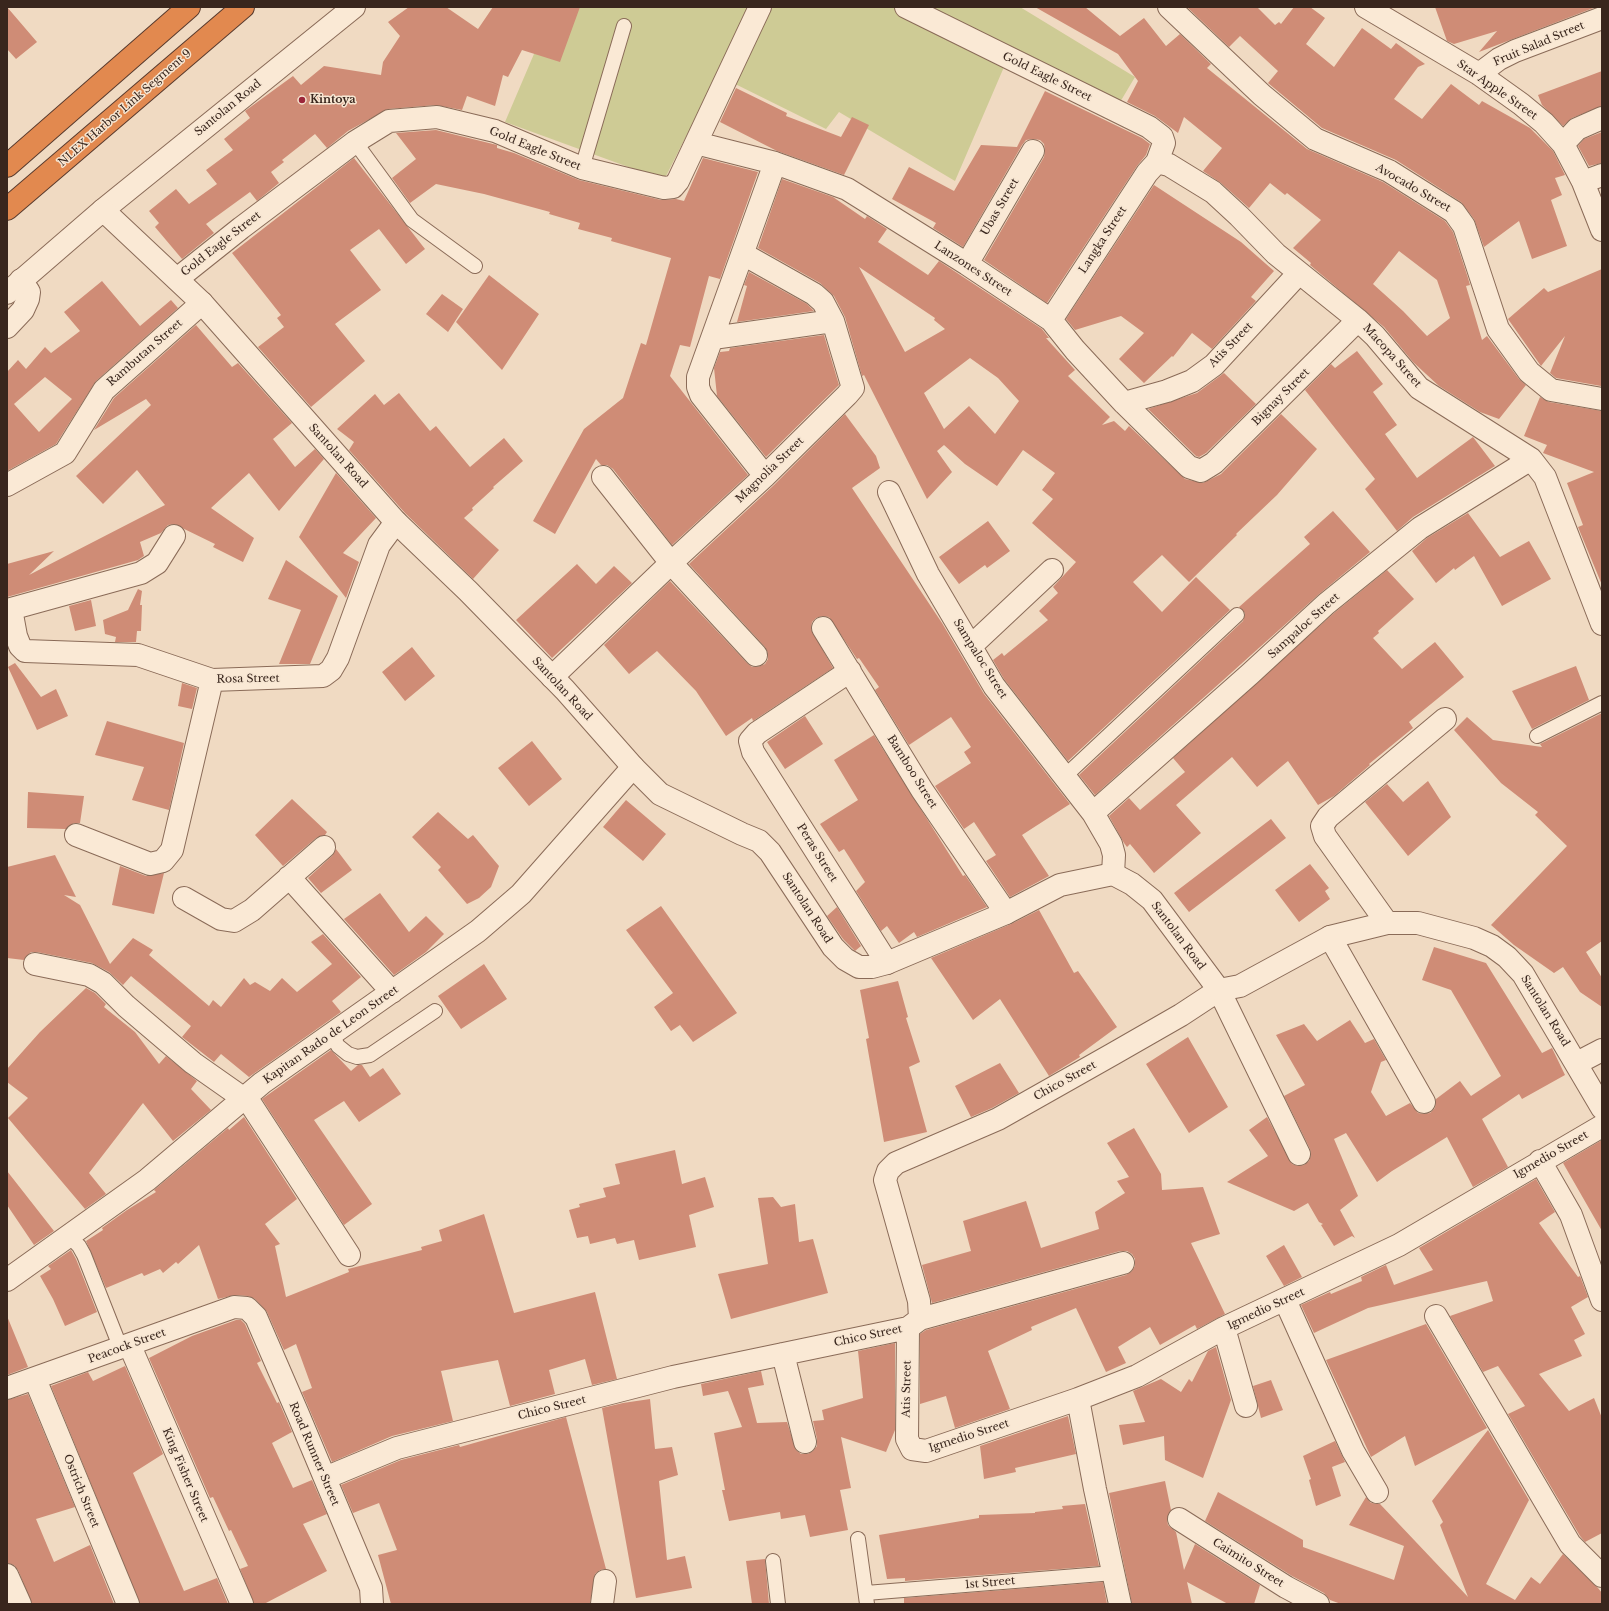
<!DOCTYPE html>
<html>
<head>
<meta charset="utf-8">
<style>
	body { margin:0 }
	#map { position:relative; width:1609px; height:1611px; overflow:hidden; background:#f0dac2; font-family:"Libre Baskerville",serif }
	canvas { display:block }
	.frame { position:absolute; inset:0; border:8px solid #39261d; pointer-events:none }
</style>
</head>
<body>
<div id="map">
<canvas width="1609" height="1611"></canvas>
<div class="frame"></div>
</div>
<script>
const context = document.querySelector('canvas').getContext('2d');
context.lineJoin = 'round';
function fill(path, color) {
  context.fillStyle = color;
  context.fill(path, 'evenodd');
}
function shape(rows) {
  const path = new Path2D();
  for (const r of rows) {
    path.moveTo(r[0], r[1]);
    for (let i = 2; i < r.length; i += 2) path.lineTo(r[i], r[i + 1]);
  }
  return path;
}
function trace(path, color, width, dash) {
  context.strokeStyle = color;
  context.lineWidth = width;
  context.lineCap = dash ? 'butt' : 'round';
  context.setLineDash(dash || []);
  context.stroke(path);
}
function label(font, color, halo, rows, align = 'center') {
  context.font = font + ' "Libre Baskerville",serif';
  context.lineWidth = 3;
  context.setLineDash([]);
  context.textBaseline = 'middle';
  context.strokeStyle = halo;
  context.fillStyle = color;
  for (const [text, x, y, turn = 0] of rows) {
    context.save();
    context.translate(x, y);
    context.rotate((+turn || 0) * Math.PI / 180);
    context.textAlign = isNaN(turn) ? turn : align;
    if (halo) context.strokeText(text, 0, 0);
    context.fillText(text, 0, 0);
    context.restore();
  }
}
fill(shape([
	[554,7,1020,7,1135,77,1110,119,1010,53,955,181,839,112,826,129,717,75,664,180,505,122]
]), '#cecb95');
fill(shape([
	[7,7,37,42,16,59,7,49],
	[409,7,446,7,478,29,493,7,580,7,560,62,522,50,508,77,503,75,495,106,467,96,462,110,436,105,388,109,348,131,327,148,315,134,282,160,284,162,271,172,279,183,257,201,250,192,206,224,214,233,182,259,155,227,159,223,149,211,176,189,189,204,217,184,206,170,233,150,224,139,250,118,245,111,293,76,301,85,324,66,381,75,383,62,400,36,388,22],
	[1035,7,1085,7,1120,36,1144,18,1166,46,1180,34,1211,64,1207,68,1307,149,1383,182,1445,221,1453,232,1468,278,1470,285,1466,286,1482,340,1487,336,1519,379,1526,385,1499,419,1480,412,1439,386,1413,362,1384,327,1310,265,1311,263,1293,248,1321,220,1287,193,1285,195,1270,183,1249,208,1221,183,1203,171,1222,148,1184,117,1178,133,1155,116,1127,102,1138,81,1118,54],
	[1399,251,1437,280,1450,318,1427,336,1403,311,1373,284],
	[1187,7,1257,7,1275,25,1279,22,1281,24,1294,7,1310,7,1325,18,1306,44,1334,67,1362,28,1391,49,1396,43,1425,64,1418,67,1394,99,1422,119,1451,84,1479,105,1482,101,1530,128,1553,151,1565,175,1555,178,1562,195,1551,200,1567,246,1532,259,1519,221,1484,247,1474,219,1461,202,1396,160,1322,128,1268,83,1278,71,1240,36,1229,47],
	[1435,7,1596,7,1479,52,1497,31,1454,44,1447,41],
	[1602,71,1602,106,1572,118,1563,126,1542,105,1538,95],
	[736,88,787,113,786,116,841,137,852,117,869,125,844,175,777,151,720,122],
	[1045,91,1142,138,1150,144,1146,155,1137,166,1047,303,984,260,1044,157,1045,151,1044,144,1040,140,1033,139,1026,140,1022,145,963,247,933,228,936,223,892,199,909,167,954,191,981,145,1017,147],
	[436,130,497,145,497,148,514,153,579,180,661,200,676,199,684,201,703,158,758,172,720,279,709,276,690,347,680,345,670,376,748,475,672,545,613,469,607,465,601,465,596,459,555,534,533,521,584,429,623,398,641,343,646,345,671,258,611,241,612,238,578,229,580,223,549,214,550,212,484,194,436,184,410,203,392,178,416,159,396,133],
	[1602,132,1602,163,1589,166,1578,146,1584,139],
	[354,158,425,249,406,264,379,229,350,250,381,290,335,324,365,361,311,407,258,347,284,327,277,318,281,315,232,253],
	[782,179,833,197,865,219,867,216,887,229,878,242,928,275,939,261,1042,329,1049,338,1046,338,1075,370,1068,376,1110,417,1102,425,1114,421,1125,431,1129,426,1185,479,1203,483,1221,474,1281,414,1317,449,1277,495,1236,534,1237,535,1189,582,1162,555,1133,582,1162,612,1196,577,1230,610,1068,761,1004,679,993,660,1002,653,1004,656,1048,620,1039,611,1058,593,1053,587,1076,562,1032,523,1053,499,1042,490,1055,473,1023,450,997,486,965,464,944,445,937,451,952,472,927,499,864,375,862,376,845,317,834,296,820,283,758,248],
	[859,267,935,318,934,320,945,329,905,352],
	[970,358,998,378,1019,401,995,434,969,406,944,429,924,393],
	[1154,185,1241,242,1274,271,1251,297,1256,301,1212,349,1192,333,1173,357,1172,356,1144,383,1119,359,1144,333,1121,316,1075,330,1066,319],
	[1602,269,1602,384,1601,386,1556,378,1550,373,1565,336,1541,366,1508,319,1544,288,1548,292],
	[749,272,807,304,814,311,737,322,747,286,744,285],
	[489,275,539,314,502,370,456,322],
	[102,281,140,326,171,300,178,308,96,381,56,444,7,471,7,372,18,360,26,369,45,347,51,353,80,331,64,312],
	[45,377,72,399,39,432,14,404],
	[442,294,463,309,448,332,426,314],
	[196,325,232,367,238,363,292,423,273,439,295,467,315,449,324,459,279,511,249,473,211,508,254,538,243,562,213,547,215,544,174,524,168,525,161,533,140,542,144,556,138,560,7,597,7,564,54,551,29,575,165,505,137,470,103,504,76,476,151,405,146,399,94,430,114,398],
	[824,335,839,385,766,457,717,396,714,368,720,352,729,351,730,348],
	[1357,351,1383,384,1373,392,1397,425,1385,434,1417,478,1473,437,1495,466,1413,517,1397,531,1365,489,1375,479,1305,390,1331,364,1335,368],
	[1224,373,1256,404,1206,453,1199,457,1196,456,1148,409,1197,393],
	[399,393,430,431,436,426,470,467,504,438,523,461,493,487,494,488,472,508,473,510,464,518,499,550,473,579,405,513,349,450,354,442,337,429,375,394,384,405],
	[1540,397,1549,402,1602,411,1602,585,1578,527,1583,525,1567,483,1594,472,1543,453,1547,445,1524,436],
	[845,414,876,456,880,468,852,488,942,623,984,694,1070,804,1022,835,1049,876,1010,897,986,861,996,855,974,822,964,829,935,786,971,763,964,752,971,747,951,717,909,745,875,690,879,687,859,658,857,659,829,617,822,616,816,618,812,622,811,629,833,668,753,721,752,718,726,736,696,691,657,651,629,674,604,645,670,581,747,663,752,667,758,667,765,664,768,659,768,653,765,647,689,564,774,485],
	[336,473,376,518,343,553,359,562,346,598,299,537],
	[1333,511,1370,552,1318,595,1095,795,1079,775,1243,621,1245,613,1239,607,1310,544,1304,537],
	[1468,513,1500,557,1529,541,1551,579,1502,606,1474,556,1455,570,1454,568,1436,583,1412,551,1427,538],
	[988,521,1010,551,987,568,985,565,959,584,939,557],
	[286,560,338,596,310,664,279,664,301,610,268,599],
	[577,564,596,584,614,566,632,583,552,658,516,620],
	[1387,570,1414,599,1378,631,1379,633,1373,638,1402,669,1435,642,1464,677,1409,722,1413,728,1369,764,1370,765,1334,796,1318,805,1288,761,1257,787,1232,757,1176,805,1201,833,1154,873,1130,844,1127,847,1124,843,1109,816,1129,798,1140,810,1185,772,1173,758,1334,613],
	[138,589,142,591,140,605,142,605,141,631,137,631,136,642,115,642,116,637,105,634,103,620,128,610],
	[91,600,96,626,75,631,69,606],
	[412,647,435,676,405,701,382,672],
	[15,663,41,697,56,689,68,716,37,730,8,667],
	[1576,666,1589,700,1532,729,1512,691],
	[182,683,197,688,192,709,178,706],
	[1602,713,1602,941,1586,952,1602,978,1602,1007,1580,992,1563,967,1554,973,1514,945,1491,925,1567,846,1535,815,1538,812,1501,783,1454,730,1467,717,1493,740,1542,747,1540,744],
	[805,716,823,744,785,769,767,742],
	[107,721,184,743,169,810,132,800,144,767,95,755],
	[874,735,963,876,965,875,987,907,917,937,914,932,899,943,887,926,881,931,856,891,865,882,844,849,839,852,820,824,858,800,834,760],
	[532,741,562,779,529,806,498,768],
	[1428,781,1451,817,1408,856,1365,802,1387,784,1403,802],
	[28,792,84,796,80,823,74,823,66,829,27,828],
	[292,799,327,832,325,835,316,838,283,866,255,835],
	[626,800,666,834,643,861,603,827],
	[438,812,468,839,473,835,499,866,491,887,479,898,467,904,438,870,441,867,412,837],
	[1271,819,1286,838,1189,912,1174,893],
	[336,849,352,870,321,893,308,878,332,856],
	[55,855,76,897,64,895,80,905,110,964,133,938,153,950,149,955,209,1006,213,1000,221,1007,244,978,250,985,255,982,270,991,282,978,297,992,332,964,311,942,323,934,361,977,332,1001,341,1012,249,1077,221,1054,214,1062,182,1037,191,1026,131,976,123,985,109,972,92,963,37,952,31,952,24,960,7,958,7,867],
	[1310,864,1329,888,1325,891,1330,899,1299,922,1275,890],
	[120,866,146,876,164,873,154,914,112,905],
	[380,893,409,932,426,916,444,934,426,952,394,975,344,919],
	[661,906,737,1013,693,1042,680,1025,671,1031,654,1007,673,993,626,930],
	[837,907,861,946,855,951,843,939,827,916],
	[1039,910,1074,973,1078,971,1117,1027,1079,1055,1080,1057,1049,1076,1000,999,973,1020,931,958,1011,924],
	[1434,947,1486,963,1542,1053,1552,1048,1565,1075,1522,1099,1519,1094,1482,1119,1508,1167,1473,1187,1447,1137,1392,1171,1377,1182,1346,1133,1334,1139,1358,1196,1340,1210,1355,1238,1352,1236,1334,1246,1321,1225,1323,1224,1319,1222,1308,1203,1294,1211,1227,1182,1268,1156,1249,1130,1267,1117,1292,1164,1298,1166,1304,1165,1309,1161,1311,1155,1310,1149,1284,1096,1305,1085,1276,1035,1304,1024,1317,1041,1350,1020,1365,1043,1374,1039,1386,1060,1381,1062,1371,1092,1386,1116,1410,1103,1418,1113,1424,1114,1430,1113,1435,1108,1436,1099,1460,1081,1471,1096,1501,1076,1451,990,1422,980],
	[484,964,507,999,461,1029,438,996],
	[898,981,908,1017,906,1018,920,1062,909,1067,927,1132,884,1142,866,1039,869,1038,860,990],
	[86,988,95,993,106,1004,104,1007,135,1032,159,1064,166,1056,197,1081,191,1089,211,1110,173,1141,143,1103,89,1173,106,1194,85,1209,8,1118,28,1098,7,1082,7,1069,40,1032],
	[1188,1037,1228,1107,1189,1133,1146,1064],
	[331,1050,351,1071,358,1065,362,1065,370,1077,383,1068,401,1094,359,1122,344,1101,314,1120,372,1204,344,1225,262,1099],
	[1000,1063,1019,1093,992,1108,971,1117,955,1086],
	[244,1117,297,1199,265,1224,280,1244,275,1246,286,1297,349,1272,348,1269,422,1250,421,1247,442,1241,439,1230,484,1214,514,1313,595,1292,617,1379,592,1385,585,1359,549,1370,555,1394,510,1406,498,1360,441,1371,453,1421,392,1436,332,1462,302,1392,312,1388,296,1344,284,1350,267,1312,255,1299,248,1296,235,1295,218,1299,199,1245,178,1264,176,1262,163,1273,160,1269,144,1276,142,1273,106,1288,86,1241,103,1230,102,1228,127,1210,156,1192,154,1190,228,1128,229,1130],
	[1134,1128,1161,1174,1162,1190,1203,1187,1220,1234,1191,1243,1225,1314,1197,1329,1195,1325,1160,1345,1150,1327,1118,1347,1126,1363,1106,1372,1076,1308,1031,1327,1032,1330,988,1351,1010,1409,955,1428,946,1396,920,1404,920,1334,926,1330,1126,1275,1132,1271,1135,1266,1135,1259,1132,1254,1127,1251,1120,1251,932,1303,922,1265,971,1251,963,1221,1026,1201,1041,1248,1099,1229,1095,1212,1125,1193,1117,1181,1129,1177,1107,1143],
	[1602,1140,1602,1231,1563,1163],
	[675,1150,682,1184,705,1177,714,1207,689,1215,696,1247,639,1260,634,1240,617,1244,615,1238,590,1244,588,1236,577,1238,569,1210,580,1207,579,1204,606,1197,603,1188,620,1184,615,1164],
	[7,1171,54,1231,34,1245,7,1205],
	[1536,1179,1555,1212,1539,1223,1578,1277,1580,1276,1588,1297,1571,1307,1585,1334,1574,1340,1582,1356,1539,1374,1569,1411,1594,1398,1602,1418,1602,1533,1585,1542,1580,1536,1508,1414,1525,1406,1498,1366,1483,1372,1450,1316,1493,1301,1487,1281,1368,1308,1314,1333,1301,1305,1330,1292,1331,1294,1362,1281,1361,1277,1386,1265,1394,1285,1433,1270,1419,1248],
	[773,1197,781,1207,795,1204,799,1242,813,1239,828,1293,731,1319,718,1274,768,1264,758,1198],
	[1284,1245,1302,1277,1284,1286,1266,1256],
	[71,1250,76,1259,97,1312,65,1326,53,1299,40,1276,51,1269,48,1266],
	[7,1316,28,1367,7,1375],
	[236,1320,241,1320,245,1324,261,1361,257,1363,277,1403,279,1402,292,1432,272,1443,293,1488,312,1480,327,1514,303,1524,327,1571,264,1604,254,1604,240,1569,248,1566,231,1530,229,1531,213,1497,210,1498,149,1358,192,1336],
	[1426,1324,1487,1428,1415,1466,1405,1436,1371,1457,1326,1360],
	[895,1343,895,1430,886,1452,841,1437,851,1488,840,1490,848,1530,810,1537,805,1515,781,1519,780,1512,729,1521,722,1490,725,1490,714,1433,742,1427,728,1391,703,1396,701,1384,761,1371,764,1385,748,1388,757,1423,787,1422,796,1450,801,1454,808,1454,813,1451,817,1446,817,1439,813,1421,824,1420,822,1410,863,1398,858,1351],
	[1216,1347,1231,1400,1203,1478,1165,1460,1164,1436,1123,1445,1119,1425,1145,1422,1133,1391,1161,1379,1181,1392,1189,1379,1192,1382,1208,1351],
	[125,1366,163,1454,133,1473,184,1591,217,1578,228,1604,140,1604,51,1386,88,1372,93,1381],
	[1271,1380,1283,1410,1261,1418,1253,1386],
	[28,1394,75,1507,36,1519,54,1562,90,1545,114,1604,32,1604,18,1570,14,1565,7,1563,7,1400],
	[650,1399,655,1449,672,1447,678,1475,659,1481,667,1560,685,1556,692,1588,636,1598,602,1408,623,1403],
	[1068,1416,1076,1454,1015,1468,1016,1472,984,1479,980,1446],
	[566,1417,606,1569,600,1570,595,1574,590,1604,391,1604,378,1555,397,1550,379,1503,353,1513,341,1485,401,1460,459,1445,460,1447],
	[1488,1430,1529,1500,1486,1584,1515,1600,1531,1577,1540,1584,1563,1554,1598,1588,1602,1593,1602,1604,1341,1604,1330,1600,1324,1593,1292,1576,1205,1521,1218,1492,1303,1540,1303,1547,1394,1580,1404,1546,1349,1525,1366,1497,1371,1503,1380,1504,1468,1597,1440,1525,1443,1522,1432,1501],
	[1335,1441,1345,1462,1332,1467,1341,1496,1316,1506,1309,1480,1311,1479,1303,1456],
	[1165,1481,1171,1510,1167,1519,1168,1525,1176,1532,1184,1570,1195,1544,1260,1585,1254,1604,1228,1604,1187,1582,1192,1604,1132,1604,1109,1493],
	[1085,1504,1099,1566,905,1581,905,1578,887,1579,879,1535,979,1518,979,1515,1035,1513,1035,1512,1063,1509,1062,1506],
	[765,1559,769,1604,752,1604,746,1561],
	[1103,1582,1107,1604,904,1604,904,1598]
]), '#cf8c76');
const service = shape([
	[355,142,412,220,475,266],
	[582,168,624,26],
	[1537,736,1602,703],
	[1064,777,1237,615],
	[332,1035,338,1046,348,1054,357,1057,370,1055,435,1011],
	[69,1236,79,1246,84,1255,121,1349],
	[858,1539,867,1604],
	[773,1561,778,1604],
	[866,1593,1114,1573]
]);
const minor = shape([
	[906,7,1149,127,1162,137,1164,143,1157,162,1147,173,1051,320],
	[1169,7,1262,95,1315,139,1389,171,1454,212,1464,226,1498,329,1529,372,1551,390,1602,399],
	[1366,7,1479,74,1521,104,1544,123,1563,144,1583,182,1602,230],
	[1479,74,1499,59,1515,51,1602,18],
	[696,143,775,163,847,189,967,264,1051,320,1075,350,1124,403,1189,467,1201,471,1214,463,1358,320],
	[1563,144,1577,129,1602,118],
	[1157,162,1169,165,1213,192,1239,216,1276,254,1358,320,1375,336,1419,388,1531,459,1545,477,1602,624],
	[1583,182,1602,175],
	[103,210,354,7],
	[967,264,1033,151],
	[177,279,241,228,355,142,389,121,437,117,495,131,582,168,664,188,673,187,678,181,760,7],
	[7,327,23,310,28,299,29,292,21,280],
	[713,338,833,321],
	[1124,403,1167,391,1192,381,1214,365,1299,273],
	[765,476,701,395,698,387,698,377,775,163],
	[603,477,671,563,756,655],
	[7,485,65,453,104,390,202,303],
	[889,492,928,574,994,686,1093,813,1111,844,1114,855,1113,874],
	[11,609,16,636,20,646,25,651,138,655,212,680,323,676,331,670,338,658,379,545,396,522],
	[7,610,141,573,157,563,174,536],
	[823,628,922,790,1006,913],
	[971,646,1052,570],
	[850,671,757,733,750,741,753,752,887,963],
	[552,677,671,563,765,476,847,395,853,388,833,321,823,302,814,294,743,254],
	[1093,813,1250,674,1326,604,1420,528,1531,459],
	[76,835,150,864,163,861,172,850,212,680],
	[289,877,392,992],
	[184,898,221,919,234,921,252,910,324,847],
	[1387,923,1325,836,1322,826,1328,817,1445,719],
	[1330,937,1424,1102],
	[35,964,89,975,103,983,126,1006,193,1063,250,1103,349,1255],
	[1577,1063,1602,1050],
	[1540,1161,1571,1215,1602,1300],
	[7,1280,147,1180,262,1083,478,931,521,894,633,767],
	[1285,1300,1353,1451,1377,1492],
	[1436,1316,1570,1544,1602,1576],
	[920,1319,919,1301,885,1180,888,1171,896,1163,998,1119,1113,1054,1181,1015,1219,990,1299,1154],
	[908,1328,907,1439,912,1449,926,1451,1078,1399,1137,1376,1224,1328,1399,1245,1602,1126],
	[1224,1328,1246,1406],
	[130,1346,242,1604],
	[783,1354,805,1442],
	[35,1379,128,1604],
	[7,1388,234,1307,247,1308,256,1317,298,1414,371,1588,372,1604],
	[1078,1399,1095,1489,1120,1604],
	[325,1478,397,1448,673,1377,908,1328,920,1319,1123,1263],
	[1179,1519,1286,1587,1318,1604],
	[7,1575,20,1604],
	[602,1604,605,1581]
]);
const tertiary = shape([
	[7,293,103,210,202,303,396,522,468,591,565,690,633,767,660,794,742,834,759,841,770,852,833,947,845,959,859,967,872,967,887,963,1006,913,1060,885,1113,874,1132,884,1152,900,1219,990,1240,986,1330,937,1387,923,1418,923,1474,938,1492,946,1507,957,1523,974,1602,1108]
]);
const motorway = shape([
	[7,166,189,7],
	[7,209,243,7]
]);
trace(service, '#8a6b58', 16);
trace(minor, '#8a6b58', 24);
trace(tertiary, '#8a6b58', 24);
trace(motorway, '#583a2d', 24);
trace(service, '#fae9d5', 14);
trace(minor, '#fae9d5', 22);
trace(tertiary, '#fae9d5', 22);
trace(motorway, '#e2894f', 22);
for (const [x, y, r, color] of [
	[302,100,4,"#9c263a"]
]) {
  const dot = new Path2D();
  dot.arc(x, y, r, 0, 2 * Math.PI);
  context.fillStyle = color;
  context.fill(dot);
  trace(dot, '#f7e6d2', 1.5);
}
label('11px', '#39261d', '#f7e6d2', [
	["Fruit Salad Street",1539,44,-23],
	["Gold Eagle Street",1047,77,26],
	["Star Apple Street",1497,90,35],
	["NLEX Harbor Link Segment 9",125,108,-41],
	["Santolan Road",228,108,-39],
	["Gold Eagle Street",535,149,22],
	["Avocado Street",1413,188,30],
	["Ubas Street",1000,207,-60],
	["Langka Street",1103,240,-57],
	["Gold Eagle Street",221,244,-38],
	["Lanzones Street",973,269,33],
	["Atis Street",1231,345,-46],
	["Rambutan Street",145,353,-41],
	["Macopa Street",1392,356,48],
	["Bignay Street",1281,397,-45],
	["Santolan Road",338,456,48],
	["Magnolia Street",770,470,-44],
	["Sampaloc Street",1304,626,-42],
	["Sampaloc Street",980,659,58],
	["Rosa Street",248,679,-1],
	["Santolan Road",562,689,47],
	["Bamboo Street",912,772,58],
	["Peras Street",817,853,58],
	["Santolan Road",807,908,57],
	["Santolan Road",1178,936,53],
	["Santolan Road",1545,1011,58],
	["Kapitan Rado de Leon Street",331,1035,-35],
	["Chico Street",1065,1081,-29],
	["Igmedio Street",1551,1155,-30],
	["Igmedio Street",1266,1309,-25],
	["Chico Street",868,1336,-12],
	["Peacock Street",127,1346,-20],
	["Atis Street",907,1389,-89],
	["Chico Street",552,1408,-14],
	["Igmedio Street",969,1436,-18],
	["Road Runner Street",314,1454,67],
	["King Fisher Street",185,1475,67],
	["Ostrich Street",81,1491,68],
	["Caimito Street",1248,1563,32],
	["1st Street",990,1583,-5]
]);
label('bold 11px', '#39261d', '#f7e6d2', [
	["Kintoya",310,100]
], 'left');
</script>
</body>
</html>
